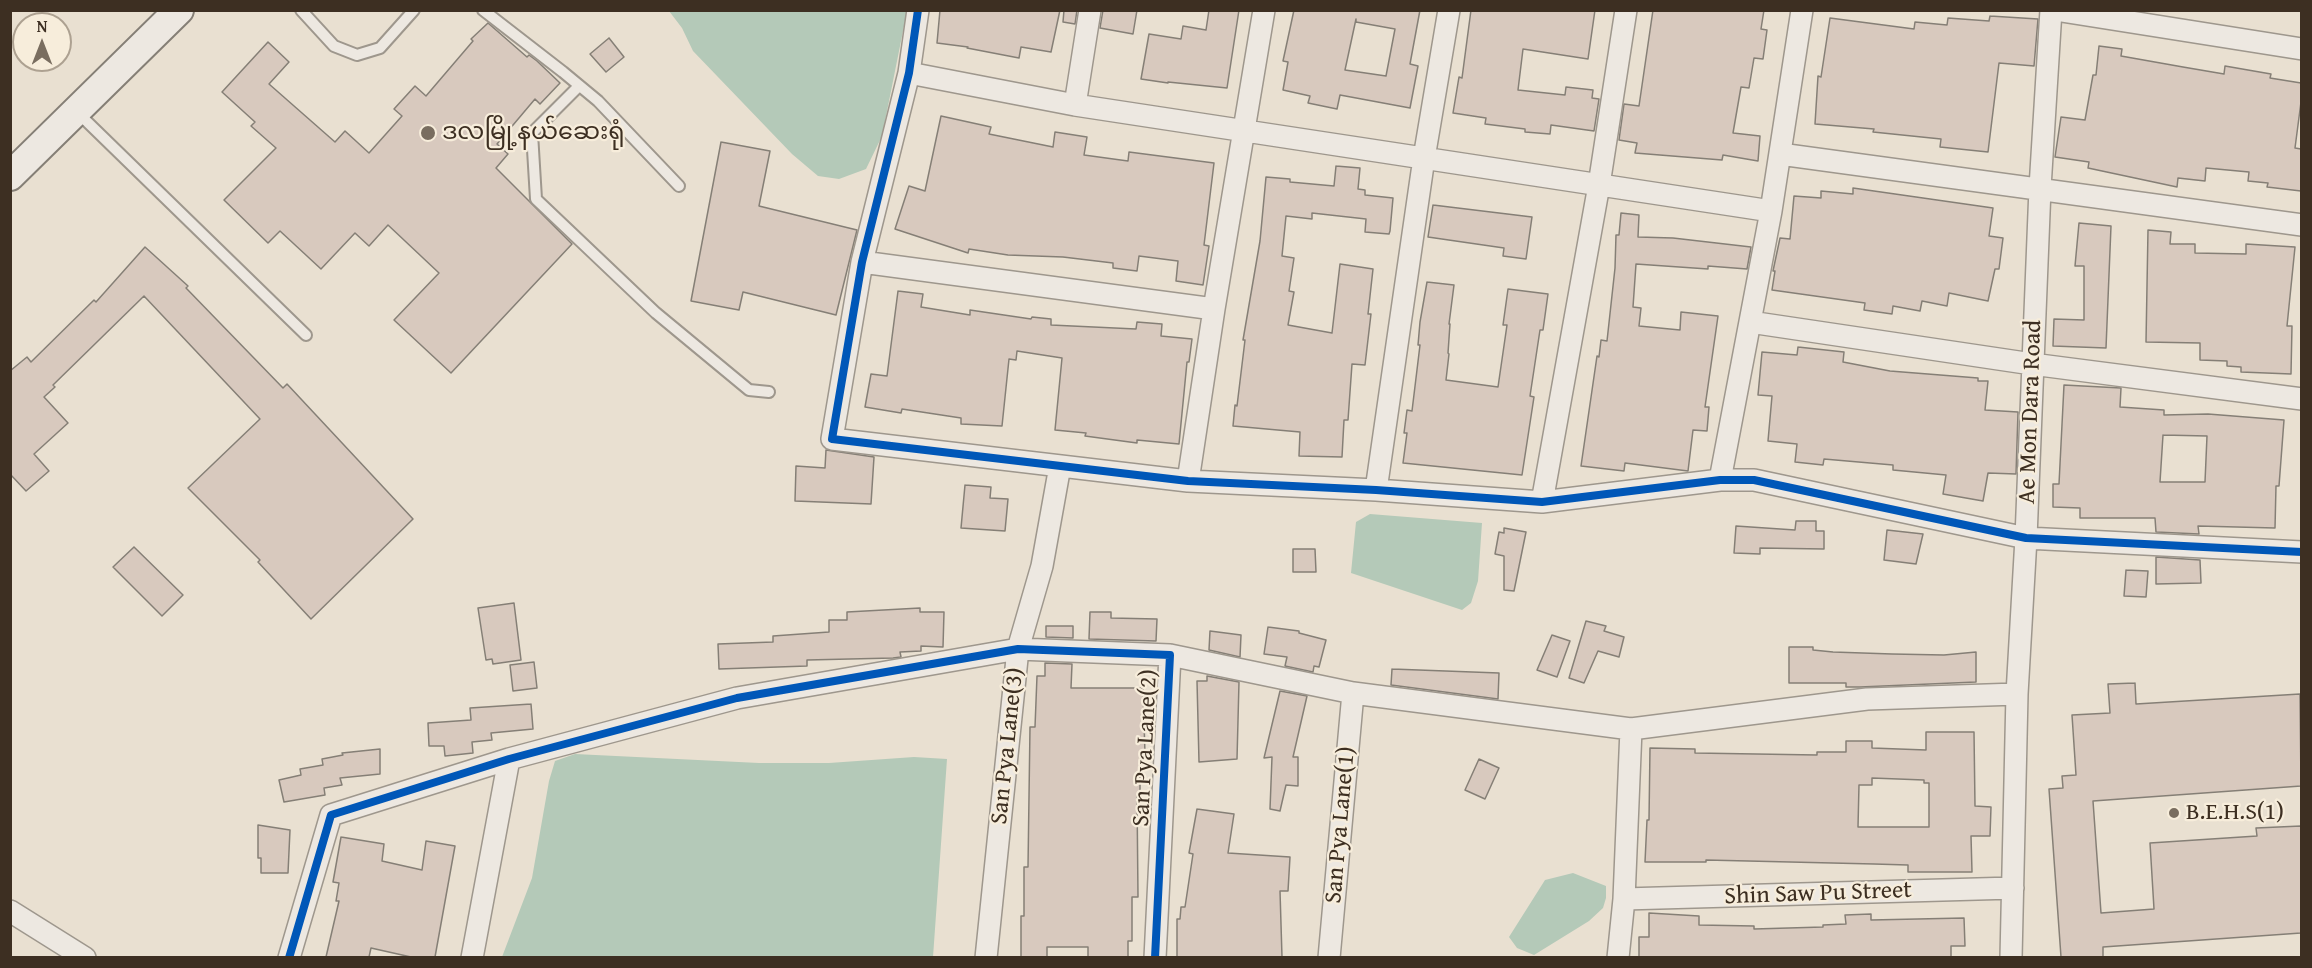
<!DOCTYPE html>
<html>
<head>
<meta charset="utf-8">
<style>
	body { margin:0 }
	#map { position:relative; width:2312px; height:968px; overflow:hidden; background:#e9e0d1; font-family:"Gentium Book Plus",serif }
	canvas { display:block }
	.frame { position:absolute; inset:0; border:12px solid #3d2f22; pointer-events:none }
	.north { position:absolute; left:12px; top:12px; width:60px; height:60px; box-sizing:border-box; background:#f7eddb; border:2px solid #ada191; border-radius:50%; rotate:0deg; font-size:16px; font-weight:700; line-height:24px; text-align:center; color:#3d2f22 }
	.north::after { content:''; display:block; margin:auto; width:21px; height:27px; background:#796d5f; clip-path:polygon(50% 0,100% 100%,50% 72%,0 100%) }
</style>
</head>
<body>
<div id="map">
<canvas width="2312" height="968"></canvas>
<div class="frame"></div>
<div class="north">N</div>
</div>
<script>
const context = document.querySelector('canvas').getContext('2d');
context.lineJoin = 'round';
function fill(path, color) {
  context.fillStyle = color;
  context.fill(path, 'evenodd');
}
function shape(rows) {
  const path = new Path2D();
  for (const r of rows) {
    path.moveTo(r[0], r[1]);
    for (let i = 2; i < r.length; i += 2) path.lineTo(r[i], r[i + 1]);
  }
  return path;
}
function trace(path, color, width, dash) {
  context.strokeStyle = color;
  context.lineWidth = width;
  context.lineCap = dash ? 'butt' : 'round';
  context.setLineDash(dash || []);
  context.stroke(path);
}
function label(font, color, halo, rows, align = 'center') {
  context.font = font + ' "Gentium Book Plus","Noto Sans Myanmar",serif';
  context.lineWidth = 4.5;
  context.setLineDash([]);
  context.textBaseline = 'middle';
  context.strokeStyle = halo;
  context.fillStyle = color;
  for (const [text, x, y, turn = 0] of rows) {
    context.save();
    context.translate(x, y);
    context.rotate((+turn || 0) * Math.PI / 180);
    context.textAlign = isNaN(turn) ? turn : align;
    if (halo) context.strokeText(text, 0, 0);
    context.fillText(text, 0, 0);
    context.restore();
  }
}
fill(shape([
	[669,11,907,11,882,136,866,169,839,179,818,176,792,154,693,51,682,28],
	[1370,514,1482,523,1478,581,1471,603,1462,610,1351,573,1356,522],
	[575,754,759,763,829,763,914,757,947,759,933,957,502,957,532,878,549,781,555,761],
	[1573,873,1606,886,1606,898,1603,908,1589,921,1534,955,1517,948,1509,937,1545,880]
]), '#b4c9b8');
const building = shape([
	[940,10,1060,10,1051,52,1021,47,1019,58,967,48,968,47,937,43,940,10],
	[1064,10,1077,10,1075,24,1063,22,1064,10],
	[1103,10,1137,10,1133,34,1100,28,1103,10],
	[1209,10,1239,10,1227,88,1168,82,1168,83,1141,79,1149,34,1181,39,1183,26,1206,30,1209,10],
	[1294,10,1420,10,1410,64,1418,66,1410,108,1340,95,1337,109,1308,103,1310,96,1283,90,1288,62,1283,61,1294,10],
	[1356,19,1356,22,1395,29,1386,76,1345,70,1356,19],
	[1471,10,1595,10,1588,59,1523,49,1518,90,1565,95,1566,87,1593,90,1592,98,1599,99,1594,131,1551,125,1550,134,1525,132,1525,129,1485,124,1486,118,1453,113,1459,77,1462,78,1471,10],
	[1653,10,1764,10,1761,29,1767,30,1763,59,1754,58,1749,88,1741,87,1733,133,1760,136,1758,161,1723,155,1722,160,1635,153,1637,143,1619,140,1624,104,1639,106,1653,10],
	[1990,16,2038,19,2034,66,1999,63,1988,152,1940,147,1941,139,1873,132,1874,129,1815,124,1818,76,1821,77,1830,18,1914,29,1915,22,1947,25,1948,18,1989,21,1990,16],
	[488,23,527,57,529,55,537,61,560,83,540,104,535,99,497,144,508,154,496,168,572,244,451,373,394,320,439,273,388,225,369,246,355,233,321,269,280,231,268,243,224,200,276,148,251,126,255,122,222,92,268,42,289,62,269,84,335,142,345,131,369,153,402,116,394,109,415,86,426,96,473,41,471,39,488,23],
	[609,38,624,57,606,72,590,54,609,38],
	[2099,46,2122,49,2121,56,2183,67,2224,74,2225,66,2271,74,2270,78,2301,83,2301,102,2295,148,2301,149,2301,191,2267,187,2268,183,2248,181,2249,172,2206,168,2205,181,2178,178,2177,187,2088,168,2089,162,2055,157,2061,117,2085,120,2093,75,2096,75,2099,46],
	[941,116,991,127,989,134,1053,147,1055,132,1087,137,1084,155,1128,161,1129,152,1214,163,1204,245,1209,246,1203,285,1176,281,1178,261,1139,256,1137,271,1113,268,1113,263,1063,257,1008,255,969,249,968,253,895,229,909,186,925,191,941,116],
	[721,142,770,151,759,206,857,230,836,315,743,292,739,310,691,301,721,142],
	[1336,166,1360,168,1358,189,1365,190,1365,195,1393,198,1390,231,1389,234,1365,232,1366,219,1312,213,1312,219,1286,216,1282,256,1294,258,1289,291,1294,292,1288,325,1332,333,1340,264,1373,269,1368,314,1371,314,1365,365,1352,364,1348,420,1344,420,1342,457,1299,456,1300,432,1233,426,1235,405,1237,406,1245,340,1243,340,1260,241,1266,177,1290,179,1290,182,1334,186,1336,166],
	[1853,188,1993,208,1989,236,2003,238,1999,269,1995,269,1988,301,1949,293,1947,306,1922,301,1920,311,1893,306,1892,314,1864,310,1865,303,1772,290,1775,271,1773,271,1780,238,1790,239,1794,196,1821,198,1821,191,1853,194,1853,188],
	[1433,205,1532,217,1526,259,1503,256,1504,248,1428,237,1433,205],
	[1621,213,1639,215,1638,237,1673,238,1751,247,1747,269,1708,266,1708,269,1636,264,1633,307,1641,308,1639,326,1680,330,1681,312,1718,316,1705,407,1709,407,1707,431,1693,430,1688,471,1625,463,1624,471,1581,466,1597,356,1599,357,1601,340,1607,341,1615,268,1616,235,1619,235,1621,213],
	[2079,223,2111,226,2106,348,2053,346,2054,319,2084,320,2084,266,2075,266,2079,223],
	[2148,230,2171,232,2170,244,2195,244,2195,253,2246,254,2246,244,2295,247,2287,326,2292,326,2291,374,2241,372,2241,367,2227,366,2227,361,2200,360,2200,343,2146,342,2148,230],
	[145,247,188,286,186,288,283,388,287,384,413,519,311,619,258,562,260,560,188,488,260,419,144,296,53,385,55,387,44,397,68,423,34,454,49,471,26,491,10,474,10,371,27,357,31,362,94,300,96,302,145,247],
	[1427,282,1454,285,1449,324,1450,324,1448,353,1449,354,1446,380,1498,387,1507,325,1503,325,1508,289,1548,294,1543,330,1540,330,1530,396,1534,397,1522,475,1403,463,1407,433,1404,433,1407,410,1412,411,1420,345,1418,345,1420,322,1427,282],
	[898,291,923,294,921,307,970,315,970,310,1031,319,1032,317,1051,319,1051,325,1136,329,1137,322,1162,324,1161,336,1192,339,1189,362,1187,362,1179,444,1137,440,1137,443,1085,436,1086,433,1055,430,1062,358,1017,351,1016,360,1009,359,1002,426,961,424,961,418,902,409,901,413,865,407,871,374,887,376,898,291],
	[1798,347,1844,352,1843,362,1890,371,1978,378,1978,381,1988,381,1985,410,2018,412,2016,474,1988,473,1983,501,1943,494,1946,475,1893,470,1893,465,1824,459,1823,465,1795,462,1797,444,1768,441,1772,396,1758,395,1762,352,1797,355,1798,347],
	[2064,385,2121,388,2120,407,2164,410,2164,415,2208,414,2284,420,2279,486,2276,486,2275,528,2198,526,2199,534,2156,532,2155,518,2080,518,2080,508,2053,507,2053,484,2059,484,2064,385],
	[2163,435,2207,436,2205,482,2160,482,2163,435],
	[826,450,874,457,871,504,795,501,796,466,825,468,826,450],
	[965,485,991,487,990,498,1008,499,1005,531,961,528,965,485],
	[1796,521,1816,521,1816,531,1824,531,1824,549,1760,548,1760,554,1734,553,1736,526,1795,530,1796,521],
	[1504,528,1526,532,1514,591,1504,590,1504,556,1495,554,1499,532,1504,533,1504,528],
	[1887,530,1923,534,1916,564,1884,560,1887,530],
	[134,547,183,595,162,616,113,567,134,547],
	[1293,549,1315,549,1316,572,1293,572,1293,549],
	[2156,557,2200,560,2201,583,2156,584,2156,557],
	[2126,570,2148,571,2146,597,2124,596,2126,570],
	[514,603,521,660,493,664,492,659,486,660,478,608,514,603],
	[920,608,920,612,944,612,943,647,921,646,921,651,900,652,901,657,893,658,807,660,807,666,719,669,718,644,773,642,773,636,829,632,829,620,847,620,847,612,920,608],
	[1090,612,1111,612,1111,618,1157,619,1156,641,1089,639,1090,612],
	[1586,621,1606,626,1604,631,1624,637,1619,657,1598,651,1584,683,1569,678,1586,621],
	[1046,626,1073,626,1073,638,1046,637,1046,626],
	[1268,627,1299,631,1299,633,1326,640,1319,667,1314,666,1313,672,1285,666,1287,657,1264,654,1268,627],
	[1210,631,1241,635,1240,657,1209,650,1210,631],
	[1552,635,1570,641,1557,677,1537,670,1552,635],
	[1789,647,1813,647,1813,650,1833,652,1892,654,1944,655,1976,652,1976,682,1860,687,1846,687,1846,683,1789,683,1789,647],
	[534,662,537,688,513,691,510,665,534,662],
	[1045,663,1072,664,1071,688,1143,688,1145,754,1140,754,1140,795,1137,795,1138,897,1132,897,1132,941,1128,941,1128,957,1088,957,1088,947,1047,947,1047,957,1021,957,1021,916,1024,916,1024,867,1028,867,1030,727,1035,727,1037,676,1045,676,1045,663],
	[1392,669,1499,673,1498,699,1391,685,1392,669],
	[1207,676,1239,682,1237,759,1199,762,1197,681,1207,681,1207,676],
	[2135,683,2136,704,2300,694,2301,786,2093,801,2101,913,2154,909,2150,843,2257,836,2256,828,2301,826,2301,933,2103,947,2103,957,2061,957,2049,789,2063,788,2062,776,2076,775,2072,715,2110,713,2108,684,2135,683],
	[1280,691,1307,696,1293,757,1298,757,1298,786,1286,785,1280,811,1270,809,1272,757,1264,758,1280,691],
	[531,704,533,729,491,733,492,740,472,742,473,753,445,756,444,746,429,746,428,723,471,720,470,708,531,704],
	[1926,732,1974,732,1975,806,1991,807,1990,836,1971,836,1972,872,1908,872,1908,865,1874,864,1706,860,1706,862,1645,862,1647,820,1649,820,1650,748,1695,749,1695,753,1817,755,1817,752,1846,752,1846,741,1872,741,1872,748,1926,750,1926,732],
	[1872,778,1924,780,1924,783,1929,783,1929,827,1858,827,1859,785,1872,785,1872,778],
	[380,749,380,774,340,778,342,785,324,788,325,795,284,802,279,780,301,775,300,769,323,765,322,759,343,755,342,753,380,749],
	[1479,759,1499,768,1485,799,1465,790,1479,759],
	[1197,809,1234,814,1228,853,1290,857,1288,891,1280,891,1282,957,1177,957,1177,919,1180,919,1181,907,1185,907,1193,854,1189,853,1197,809],
	[258,825,290,830,288,873,261,873,261,858,258,858,258,825],
	[341,837,384,844,382,861,422,870,426,841,455,846,435,957,411,957,371,948,369,957,326,957,339,901,336,901,339,883,333,882,341,837],
	[1649,913,1699,916,1699,925,1754,926,1754,929,1823,927,1823,925,1846,924,1845,915,1871,914,1871,920,1964,918,1965,946,1951,946,1951,957,1639,957,1639,937,1649,937,1649,913]
]);
fill(building, '#d8c9be');
trace(building, '#857f76', 1.5);
const service = shape([
	[301,10,334,46,357,55,380,48,414,10],
	[483,10,563,72,598,101,679,186],
	[579,86,532,133,536,199,656,313,749,390,769,392],
	[76,111,306,335]
]);
const minor = shape([
	[918,10,909,73,862,262,832,439,1188,481,1376,490,1542,502,1720,480,1754,480,2026,538,2302,552],
	[2055,10,2302,49],
	[909,73,1075,105,1771,211],
	[1075,105,1090,10],
	[1780,154,2302,225],
	[862,262,1214,309],
	[1750,322,2032,364,2302,399],
	[1720,480,1771,211,1802,10],
	[1188,481,1214,309,1264,10],
	[1376,490,1424,158,1449,10],
	[1542,502,1599,185,1626,10],
	[1170,655,1353,693,1631,729,1624,899,1618,958],
	[1631,729,1867,699,2017,694],
	[1624,899,2013,888],
	[10,911,85,958],
	[289,958,331,815,509,759,737,698,1018,649,1170,655,1155,958],
	[472,958,509,759],
	[986,958,1018,649,1042,566,1060,466],
	[1329,958,1353,693],
	[2011,958,2017,694,2026,538,2040,188,2051,10]
]);
const secondary = shape([
	[10,176,179,10]
]);
trace(service, '#9e978d', 14);
trace(minor, '#9e978d', 24);
trace(secondary, '#857f76', 32);
trace(service, '#ede8e1', 10);
trace(minor, '#ede8e1', 21);
trace(secondary, '#ede8e1', 28);
trace(shape([
	[918,10,909,73,862,262,832,439,1188,481,1376,490,1542,502,1720,480,1754,480,2026,538,2302,552],
	[289,958,331,815,509,759,737,698,1018,649,1170,655,1155,958]
]), '#0057b8', 8);
for (const [x, y, r, color] of [
	[428,133,8,"#796d5f"],
	[2174,813,6,"#796d5f"]
]) {
  const dot = new Path2D();
  dot.arc(x, y, r, 0, 2 * Math.PI);
  context.fillStyle = color;
  context.fill(dot);
  trace(dot, '#f7eddb', 2);
}
label('24px', '#3d2f22', '#f7eddb', [
	["ဒလမြို့နယ်ဆေးရုံ",442,133],
	["B.E.H.S(1)",2186,813]
], 'left');
label('24px', '#3d2f22', '#f7eddb', [
	["Ae Mon Dara Road",2031,412,-88],
	["San Pya Lane(3)",1008,746,-84],
	["San Pya Lane(2)",1146,748,-87],
	["San Pya Lane(1)",1341,825,-85],
	["Shin Saw Pu Street",1818,894,-2]
]);
</script>
</body>
</html>
